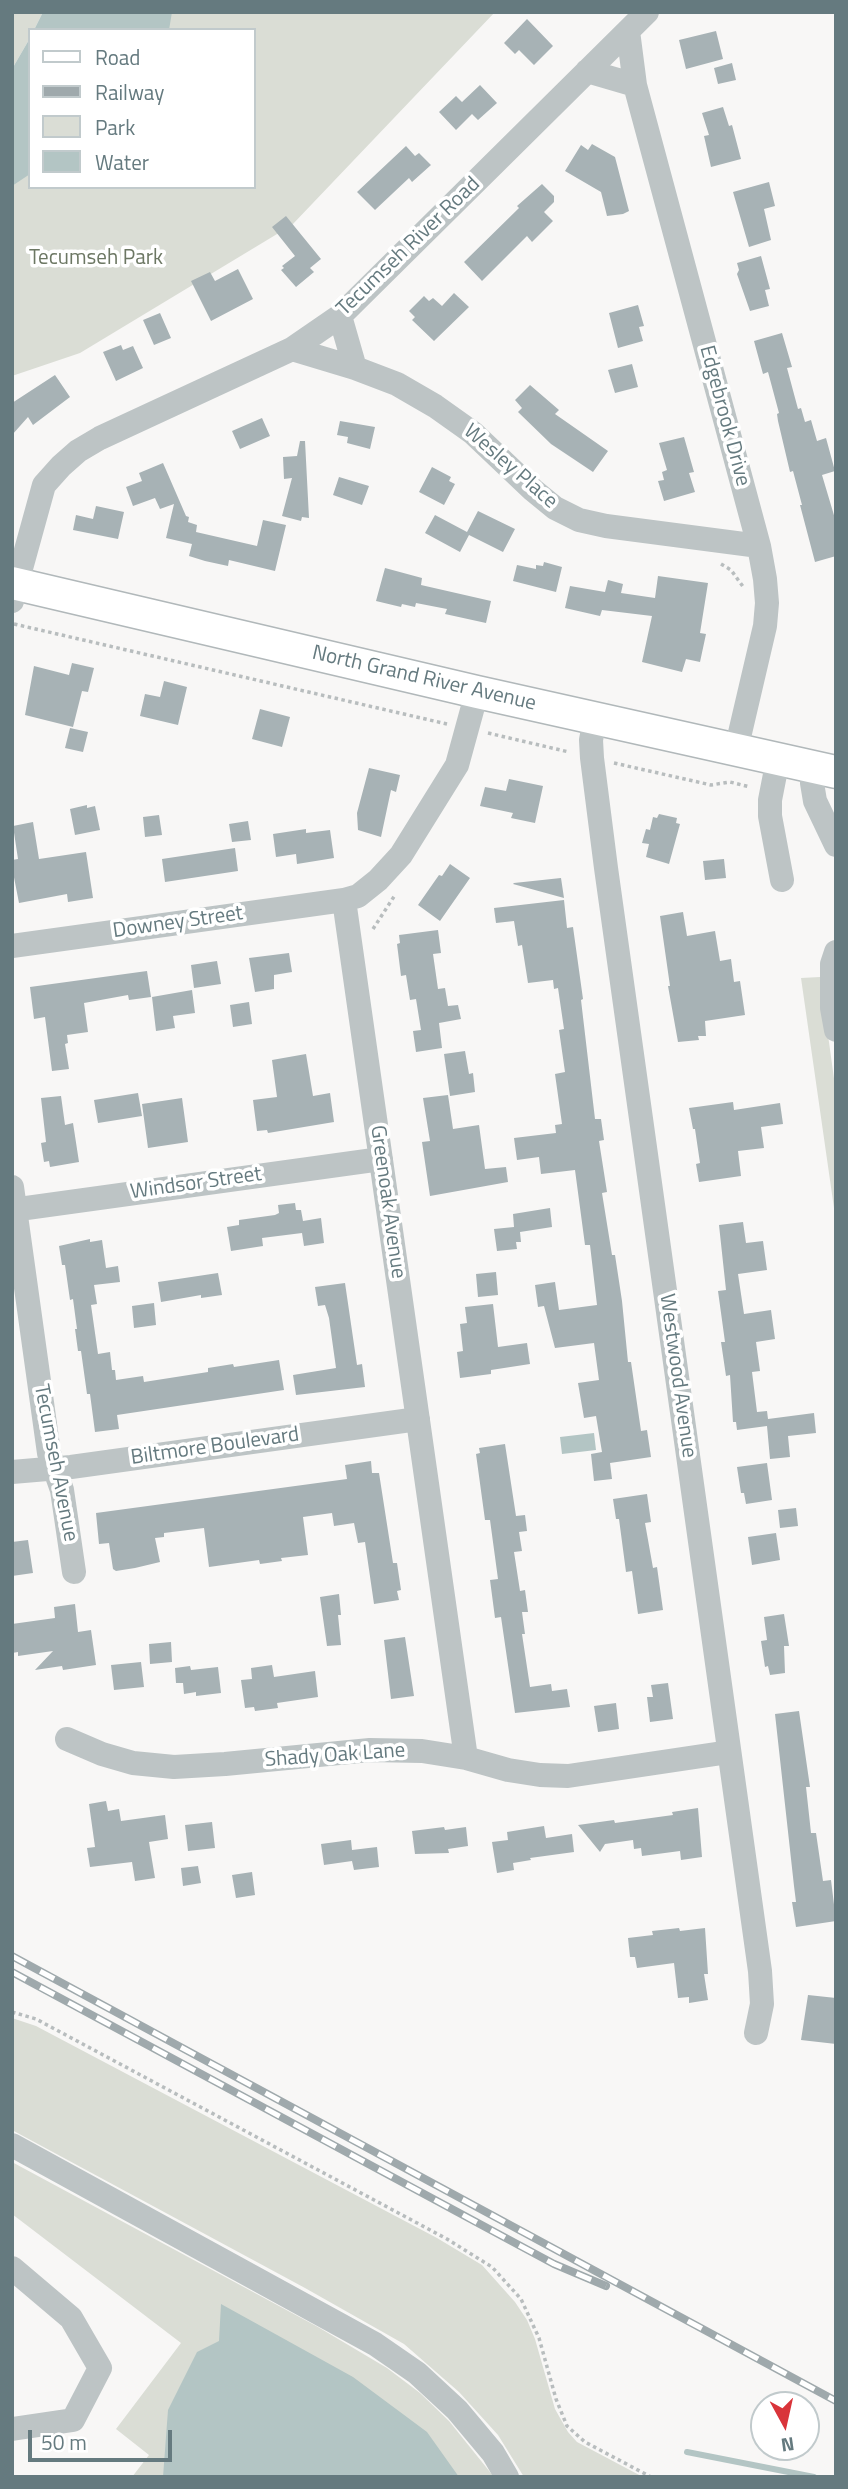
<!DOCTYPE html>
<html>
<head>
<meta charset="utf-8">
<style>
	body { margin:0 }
	#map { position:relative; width:848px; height:2489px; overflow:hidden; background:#f8f7f6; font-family:"Titillium Web",sans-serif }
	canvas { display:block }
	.frame { position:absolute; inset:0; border:14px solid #657a7f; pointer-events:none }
	.legend { position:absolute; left:28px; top:28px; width:228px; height:161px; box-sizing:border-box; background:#fff; border:2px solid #c1cacc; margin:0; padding:9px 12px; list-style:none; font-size:21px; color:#657a7f }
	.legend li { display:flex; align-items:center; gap:14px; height:35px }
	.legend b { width:35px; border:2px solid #c1cacc }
	.north { position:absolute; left:750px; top:2391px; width:70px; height:70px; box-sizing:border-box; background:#fff; border:2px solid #c1cacc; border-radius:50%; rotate:172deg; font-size:19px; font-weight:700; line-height:28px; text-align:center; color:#657a7f }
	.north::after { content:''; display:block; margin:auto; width:24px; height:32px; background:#d9343a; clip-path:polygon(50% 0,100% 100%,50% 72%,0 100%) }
	.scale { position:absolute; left:28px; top:2430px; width:144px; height:32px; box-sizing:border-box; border:4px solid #657a7f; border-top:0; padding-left:9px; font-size:21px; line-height:24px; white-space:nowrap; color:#657a7f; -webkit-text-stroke:5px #fff; paint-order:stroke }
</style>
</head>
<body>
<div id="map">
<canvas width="848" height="2489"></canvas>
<div class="frame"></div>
<ul class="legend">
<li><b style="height:9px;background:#fff"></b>Road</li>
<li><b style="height:9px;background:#9fa9ac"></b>Railway</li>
<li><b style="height:19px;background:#daddd5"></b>Park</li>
<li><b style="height:19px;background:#b3c5c4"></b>Water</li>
</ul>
<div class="north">N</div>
<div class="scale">50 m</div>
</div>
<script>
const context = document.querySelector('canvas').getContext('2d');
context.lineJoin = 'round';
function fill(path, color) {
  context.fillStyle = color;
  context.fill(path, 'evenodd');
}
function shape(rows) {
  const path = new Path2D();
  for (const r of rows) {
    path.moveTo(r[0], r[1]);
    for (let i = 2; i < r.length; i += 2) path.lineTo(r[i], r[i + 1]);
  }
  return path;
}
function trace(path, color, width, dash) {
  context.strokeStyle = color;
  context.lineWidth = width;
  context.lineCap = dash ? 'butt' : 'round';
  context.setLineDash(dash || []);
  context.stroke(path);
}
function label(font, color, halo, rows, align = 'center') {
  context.font = font + ' "Titillium Web",sans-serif';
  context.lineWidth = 7;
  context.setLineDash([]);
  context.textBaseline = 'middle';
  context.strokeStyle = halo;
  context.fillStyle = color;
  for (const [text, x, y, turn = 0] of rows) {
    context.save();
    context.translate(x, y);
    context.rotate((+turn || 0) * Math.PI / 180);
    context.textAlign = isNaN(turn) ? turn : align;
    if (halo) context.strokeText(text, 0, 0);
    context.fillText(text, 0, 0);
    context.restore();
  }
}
fill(shape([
	[12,12,43,12,34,30,30,30,30,38,12,69],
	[164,12,495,12,292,225,80,353,12,376,12,173,30,164,30,187,254,187,254,30,160,30],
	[820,977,836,1093,836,1222,801,978],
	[12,2018,36,2026,437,2238,482,2265,515,2302,527,2320,535,2339,555,2409,568,2432,577,2442,643,2477,524,2477,498,2435,459,2392,404,2344,305,2288,12,2130],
	[12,2162,318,2327,387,2368,420,2393,449,2421,494,2477,132,2477,149,2455,116,2429,181,2343,12,2214]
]), '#daddd5');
fill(shape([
	[43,12,172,12,169,30,34,30],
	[30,38,30,174,12,186,12,69],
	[594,1433,596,1450,562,1454,560,1437],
	[221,2304,353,2377,427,2432,459,2477,163,2477,168,2410,197,2352,219,2341]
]), '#b3c5c4');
trace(shape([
	[687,2452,814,2477]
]), '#b3c5c4', 6);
fill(shape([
	[527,19,553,46,534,65,519,50,515,54,504,43],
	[716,31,723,59,686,69,679,40],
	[732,63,736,80,718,84,714,68],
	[480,85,497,103,478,120,472,114,456,130,439,112,456,96,462,102],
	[723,107,729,126,732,125,741,159,711,167,704,136,709,135,702,113],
	[592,144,615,157,629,211,623,214,607,216,601,192,565,171,581,145,588,150],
	[406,146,415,156,419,153,431,165,412,182,409,178,375,210,357,192],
	[769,182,775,206,764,209,771,240,749,247,733,192],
	[542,184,554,196,554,202,544,212,553,221,532,242,527,236,482,281,464,262,519,208,517,206],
	[286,216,321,259,310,268,314,272,296,287,281,270,284,268,282,266,295,256,272,227],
	[761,256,770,289,765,290,769,306,750,311,737,274,739,270,737,263],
	[238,269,253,299,211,321,191,281,210,272,215,281],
	[454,293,469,307,434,341,412,320,415,317,409,311,424,296,429,301,433,298,442,306],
	[638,305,644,326,639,327,643,341,618,348,609,313],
	[160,313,171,338,154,345,143,320],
	[782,333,792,367,787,368,798,409,801,408,805,422,811,420,817,441,826,438,835,471,822,475,836,522,836,556,815,562,800,505,802,505,793,471,790,472,778,421,777,414,779,413,768,372,763,374,754,341],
	[121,345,123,350,133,346,143,368,116,381,103,352],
	[632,364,638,387,615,393,608,370],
	[55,375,70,397,33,425,28,417,12,435,12,403],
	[530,385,559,410,555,414,608,451,593,472,551,444,518,412,522,408,515,400],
	[262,418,270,436,240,449,232,431],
	[340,421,375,427,370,449,347,443,348,437,337,435],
	[684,437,694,472,689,473,695,492,664,501,658,481,664,480,662,472,667,470,659,443],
	[300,441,305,441,309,518,302,517,301,521,282,516,292,478,284,479,283,457,297,456],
	[163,463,186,516,189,517,188,522,197,525,196,532,257,546,263,520,286,525,275,571,229,560,228,566,205,561,189,556,192,544,166,538,174,504,160,509,155,498,133,506,126,487,142,481,139,473],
	[432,467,451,477,449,481,455,484,444,505,419,492],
	[339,477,369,486,362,505,333,495],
	[96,506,124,512,118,539,73,530,76,515,93,519],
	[478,511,515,529,503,552,469,535,460,552,425,533,435,515,467,532],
	[544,562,562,567,556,592,513,581,517,565,536,569,536,565,543,566],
	[385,568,422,578,421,585,491,601,486,623,445,614,447,609,416,603,415,607,402,604,401,607,376,601],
	[658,576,708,583,700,633,706,634,700,662,686,659,682,672,642,662,652,616,602,610,600,616,565,608,570,586,605,592,608,580,623,584,621,593,655,598],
	[72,663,94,668,88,692,82,691,73,727,25,715,34,666,69,675],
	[164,681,187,687,178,725,140,716,145,694,160,697],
	[260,709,290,717,282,747,252,739],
	[70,728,88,732,83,752,65,748],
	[369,768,400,775,396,792,391,790,381,837,358,830,357,813],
	[509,779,543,786,535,823,511,818,513,813,480,806,485,787,506,791],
	[87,805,87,808,95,806,100,830,75,835,70,809],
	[659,814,677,818,676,823,680,824,669,864,646,857,649,844,642,843,646,829,650,830,653,817,657,818],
	[159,815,162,835,145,837,143,817],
	[248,821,251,840,232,842,229,824],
	[33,822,39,859,86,852,93,898,68,902,67,894,19,903,12,867,12,860,18,859,13,826],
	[306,829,306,833,330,830,334,858,297,864,296,854,276,857,273,834],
	[235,848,238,871,165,882,162,859],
	[724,859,726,878,705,880,703,861],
	[450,864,470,878,440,921,418,905,439,875,442,876],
	[561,878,564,898,513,884,514,883],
	[564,900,567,928,573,927,583,999,581,1000,595,1119,601,1119,604,1140,599,1141,607,1192,602,1193,612,1255,615,1255,622,1301,628,1362,631,1362,641,1431,647,1430,651,1457,610,1463,612,1479,594,1481,591,1454,602,1452,596,1416,584,1418,578,1383,599,1380,594,1343,555,1348,544,1306,538,1307,535,1285,555,1282,559,1310,597,1305,590,1245,585,1245,575,1170,541,1174,539,1157,517,1160,514,1138,556,1133,555,1125,562,1124,555,1074,565,1072,559,1030,564,1029,558,988,554,989,553,980,528,983,522,945,518,946,514,921,496,923,494,908],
	[683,912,687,936,715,931,720,961,731,959,734,982,740,981,745,1015,705,1021,706,1036,698,1036,699,1040,678,1042,668,986,670,986,660,916],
	[438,930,441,953,433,954,438,989,445,988,448,1006,458,1005,461,1019,439,1023,442,1048,416,1052,413,1031,421,1030,416,999,410,1000,406,975,401,976,397,944,400,943,399,935],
	[289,953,292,972,274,975,274,989,255,992,249,958],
	[217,961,221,984,194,988,191,965],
	[147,971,151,997,129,1000,128,995,84,1003,88,1032,67,1035,68,1043,65,1044,69,1069,52,1071,45,1017,34,1019,30,987],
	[192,990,195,1013,173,1016,175,1028,156,1031,152,997],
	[249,1002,252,1024,233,1027,230,1005],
	[465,1051,469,1074,473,1073,475,1092,450,1096,444,1054],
	[306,1054,313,1096,330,1093,334,1122,268,1133,267,1130,257,1131,253,1100,277,1097,272,1060],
	[138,1093,142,1116,98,1123,94,1100],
	[448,1095,453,1129,479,1125,485,1169,506,1167,508,1182,430,1196,422,1142,430,1141,423,1098],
	[61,1096,65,1125,73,1123,79,1162,50,1167,49,1161,44,1162,41,1143,46,1142,41,1098],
	[182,1098,188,1142,148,1148,142,1104],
	[733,1102,734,1110,780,1103,783,1124,761,1127,764,1148,738,1151,741,1176,699,1182,696,1164,700,1163,695,1129,693,1129,689,1108],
	[295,1203,296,1210,301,1210,303,1221,321,1218,324,1243,304,1246,302,1233,262,1238,263,1246,231,1251,227,1227,239,1225,239,1220,275,1215,279,1213,278,1205],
	[550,1208,552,1227,520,1232,521,1242,516,1242,517,1249,497,1251,494,1229,514,1227,513,1214],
	[743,1222,746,1243,763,1241,767,1270,738,1274,744,1314,771,1310,775,1339,756,1342,760,1371,752,1372,757,1412,767,1411,768,1419,814,1413,816,1433,788,1436,790,1457,770,1459,767,1426,737,1430,736,1422,733,1422,730,1375,726,1376,721,1342,725,1342,718,1291,726,1290,719,1225],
	[90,1239,90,1242,102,1240,106,1268,118,1266,120,1282,94,1285,97,1304,91,1305,98,1354,110,1352,112,1370,115,1370,116,1380,143,1376,144,1382,208,1372,208,1368,233,1364,234,1367,279,1360,284,1390,117,1415,119,1429,95,1432,90,1394,87,1394,81,1351,78,1351,75,1329,77,1329,73,1299,70,1300,65,1265,62,1265,59,1246],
	[496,1272,498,1295,478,1297,476,1274],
	[218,1273,222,1295,201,1298,201,1295,161,1302,158,1282],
	[345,1283,357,1365,362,1364,365,1387,296,1395,293,1375,336,1368,329,1318,325,1305,318,1306,315,1287],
	[154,1303,156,1325,134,1328,132,1306],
	[493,1304,498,1347,527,1343,530,1364,491,1370,491,1374,460,1378,457,1352,463,1351,460,1324,467,1323,465,1307],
	[505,1444,516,1516,525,1515,527,1531,519,1532,522,1551,514,1552,520,1591,525,1590,528,1612,522,1612,525,1634,522,1634,530,1687,551,1684,552,1691,567,1689,570,1707,515,1713,501,1617,495,1618,490,1580,498,1579,490,1520,485,1520,476,1454,480,1453,479,1448],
	[371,1461,372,1473,379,1473,393,1563,397,1563,401,1590,397,1591,399,1600,374,1604,365,1542,358,1543,354,1523,334,1526,332,1513,303,1517,308,1555,281,1558,282,1561,260,1564,259,1560,209,1567,204,1528,164,1533,164,1537,155,1538,160,1562,135,1568,116,1571,113,1569,109,1543,99,1544,96,1513,347,1479,345,1465],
	[767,1463,772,1500,746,1504,744,1493,741,1493,737,1467],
	[647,1494,651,1522,645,1523,653,1568,657,1567,663,1610,638,1614,632,1571,626,1572,619,1519,616,1519,613,1499],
	[796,1508,798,1526,780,1528,778,1510],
	[776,1533,780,1560,752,1565,748,1537],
	[28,1540,33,1573,12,1576,12,1542],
	[339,1594,341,1615,338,1615,341,1645,327,1646,320,1597],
	[75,1604,78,1632,91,1630,96,1665,63,1670,62,1666,35,1670,53,1651,18,1656,18,1652,12,1653,12,1624,55,1618,54,1607],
	[784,1614,789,1646,784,1646,785,1673,770,1675,768,1666,765,1667,761,1641,767,1640,764,1617],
	[405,1637,414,1696,391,1699,384,1640],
	[171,1642,172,1662,150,1664,149,1644],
	[141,1662,144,1687,114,1690,111,1665],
	[272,1665,274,1677,315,1671,318,1697,277,1703,278,1708,255,1711,254,1707,245,1708,241,1680,252,1679,251,1668],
	[190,1666,191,1670,218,1667,221,1693,196,1696,196,1692,184,1694,183,1683,176,1683,175,1668],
	[668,1683,673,1719,650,1722,647,1697,653,1697,651,1685],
	[616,1703,619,1729,598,1732,594,1706],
	[799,1711,810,1787,806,1787,811,1833,816,1833,823,1881,831,1880,836,1921,796,1927,792,1902,796,1902,794,1886,775,1714],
	[106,1801,108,1811,119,1809,121,1821,165,1815,168,1839,149,1842,155,1878,135,1881,132,1862,90,1867,87,1848,95,1847,89,1804],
	[698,1808,702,1857,681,1860,680,1851,642,1856,641,1848,634,1849,633,1840,605,1844,600,1852,578,1825,614,1820,615,1823,673,1815,672,1812],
	[212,1822,215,1848,188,1851,185,1825],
	[544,1826,546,1838,572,1834,574,1852,530,1858,531,1860,513,1863,514,1870,497,1873,492,1842,508,1840,507,1832],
	[444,1827,445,1830,466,1827,468,1846,448,1849,449,1853,415,1854,412,1831],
	[351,1840,352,1850,377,1847,379,1867,354,1870,352,1861,324,1865,321,1844],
	[198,1866,201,1883,183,1886,181,1868],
	[252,1872,255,1895,236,1898,232,1875],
	[679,1928,680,1931,705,1928,708,1974,704,1974,708,2000,689,2003,689,1997,678,1998,674,1963,637,1968,635,1957,630,1957,628,1938,653,1935,652,1931],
	[808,1995,836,1998,836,2044,801,2040]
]), '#a7b2b5');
const major = shape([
	[12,583,477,692,836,772]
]);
trace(major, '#b1b8ba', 35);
trace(shape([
	[721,564,731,570,744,588],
	[14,624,447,724],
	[488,733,569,752],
	[614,763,711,785,730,782,750,787],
	[373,929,395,895],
	[12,2012,36,2019,447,2239,492,2267,521,2299,539,2338,556,2399,567,2426,585,2442,651,2477]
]), '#b8bdbe', 3.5, [3.5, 3.5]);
trace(shape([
	[587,71,635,85,628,31],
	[635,85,759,546,765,579,767,603,765,626,736,750],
	[292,349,355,368,340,316],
	[355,368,397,384,435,406,473,433,533,490,555,508,579,520,606,526,759,546],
	[12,601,44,485,61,466,78,451,100,438,292,349,340,316,647,12],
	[595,719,591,740,592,758,606,868,760,1971,762,2004,756,2033],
	[778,759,770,800,770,816,782,880],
	[813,767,812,783,815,801,836,845],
	[12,946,344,900],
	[836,952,832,964,832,1008,836,1030],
	[12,1187,49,1453,62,1490,74,1572],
	[12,1210,381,1159],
	[12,1472,71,1467,418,1419],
	[67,1739,102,1754,133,1763,174,1767,225,1764,370,1750,422,1751,466,1758,508,1770,540,1775,568,1776,729,1752],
	[466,1758,344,900,358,896,378,880,401,855,457,765,477,692],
	[12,2145,375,2344,417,2373,457,2410,493,2453,507,2477],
	[12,2268,71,2318,100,2368,73,2420,12,2429]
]), '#bdc4c5', 24);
trace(major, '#fff', 32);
const rail = shape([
	[12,1956,836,2401],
	[12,1972,554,2264,606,2286]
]);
trace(rail, '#9fa9ac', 8);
trace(rail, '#fff', 5, [16]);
label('21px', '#657a7f', '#fff', [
	["Tecumseh River Road",409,247,-44],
	["Edgebrook Drive",724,416,75],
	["Wesley Place",510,467,41],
	["North Grand River Avenue",424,679,13],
	["Downey Street",178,923,-8],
	["Windsor Street",196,1184,-8],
	["Greenoak Avenue",387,1202,82],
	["Westwood Avenue",677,1376,82],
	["Biltmore Boulevard",215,1447,-8],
	["Tecumseh Avenue",55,1463,79],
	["Shady Oak Lane",335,1756,-4]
]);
label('21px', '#6c7763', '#fff', [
	["Tecumseh Park",96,259]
]);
</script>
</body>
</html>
